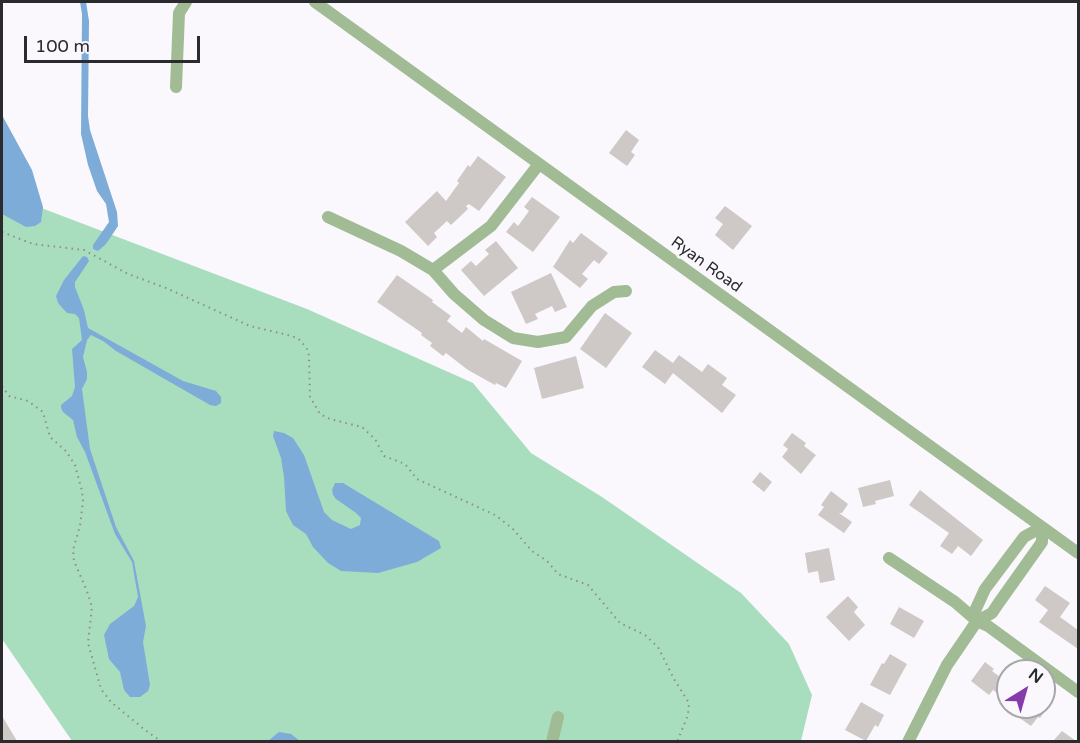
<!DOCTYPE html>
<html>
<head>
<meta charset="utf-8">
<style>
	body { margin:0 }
	#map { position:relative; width:1080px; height:743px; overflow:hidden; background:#faf8fd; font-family:"Varela Round",sans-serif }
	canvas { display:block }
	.frame { position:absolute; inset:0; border:3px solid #2b2a2c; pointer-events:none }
	.north { position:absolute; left:996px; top:659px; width:60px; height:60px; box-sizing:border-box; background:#faf8fd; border:2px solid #a7a6a9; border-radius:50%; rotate:37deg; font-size:16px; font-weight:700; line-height:24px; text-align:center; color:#2b2a2c }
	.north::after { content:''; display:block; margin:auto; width:21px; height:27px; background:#863aac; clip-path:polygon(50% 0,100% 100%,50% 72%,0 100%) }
	.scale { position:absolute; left:24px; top:36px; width:176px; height:27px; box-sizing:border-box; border:3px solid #2b2a2c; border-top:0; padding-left:8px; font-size:18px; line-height:21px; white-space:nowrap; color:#2b2a2c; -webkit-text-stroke:4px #faf8fd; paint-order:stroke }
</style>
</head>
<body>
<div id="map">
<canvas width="1080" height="743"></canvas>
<div class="frame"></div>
<div class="north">N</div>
<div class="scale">100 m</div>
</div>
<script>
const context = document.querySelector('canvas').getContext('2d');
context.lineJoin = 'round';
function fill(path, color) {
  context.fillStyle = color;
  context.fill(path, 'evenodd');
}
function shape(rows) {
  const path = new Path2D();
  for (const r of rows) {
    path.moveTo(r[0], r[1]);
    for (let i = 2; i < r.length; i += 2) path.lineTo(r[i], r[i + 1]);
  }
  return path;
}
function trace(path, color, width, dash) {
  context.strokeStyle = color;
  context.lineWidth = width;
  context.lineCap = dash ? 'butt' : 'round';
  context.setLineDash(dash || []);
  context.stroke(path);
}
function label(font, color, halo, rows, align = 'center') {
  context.font = font + ' "Varela Round",sans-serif';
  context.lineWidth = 6;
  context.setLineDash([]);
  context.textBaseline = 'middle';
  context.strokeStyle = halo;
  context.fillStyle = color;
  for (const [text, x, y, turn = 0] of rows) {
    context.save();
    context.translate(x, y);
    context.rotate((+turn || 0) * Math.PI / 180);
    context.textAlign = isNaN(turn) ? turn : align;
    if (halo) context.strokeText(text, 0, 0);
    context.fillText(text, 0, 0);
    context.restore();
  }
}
fill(shape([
	[2,193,307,309,473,383,531,453,602,497,741,593,789,644,812,695,801,741,72,741,2,639]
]), '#a8debe');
fill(shape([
	[80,2,86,2,89,21,88,116,90,130,117,212,118,226,106,244,98,251,93,249,93,245,109,222,106,204,97,191,88,165,81,134,82,14],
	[2,115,32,170,43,207,41,222,35,226,26,227,2,214],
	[83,256,87,257,89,261,75,282,75,287,84,310,88,328,183,381,216,391,221,397,221,403,216,406,210,405,116,351,103,341,91,335,87,340,83,357,87,372,87,379,82,389,90,449,116,527,134,561,146,626,143,642,150,685,148,691,140,697,130,697,124,690,120,672,109,659,104,635,110,624,134,606,138,597,132,562,115,534,85,452,77,437,73,420,63,412,61,408,61,405,72,396,75,387,72,349,82,340,79,318,75,314,67,313,58,303,56,296,64,280],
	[274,431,284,433,293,438,304,455,324,512,332,520,351,529,360,525,361,518,356,513,336,499,333,495,332,490,335,483,343,483,439,541,441,548,417,562,378,573,341,571,328,563,313,547,306,534,293,525,286,511,284,477,281,458,273,436],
	[279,732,291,734,300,741,268,741]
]), '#7dacd8');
fill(shape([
	[626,130,639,140,631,152,635,155,627,166,609,153],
	[478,156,506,177,479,211,469,204,466,206,468,209,451,225,447,221,434,233,437,237,428,246,405,222,437,191,446,201,459,183,457,181,468,165,470,167],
	[532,197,560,217,533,252,506,232,514,222,518,226,529,211,524,207],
	[725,206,752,226,733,250,715,235,723,224,715,218],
	[581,233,608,253,599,264,594,260,582,274,588,279,580,288,553,267,570,240,573,243],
	[496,241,518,268,484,296,461,270,471,261,476,266,489,254,485,250],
	[551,273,567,307,555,312,552,306,535,314,538,319,526,324,511,292],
	[397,275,433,300,432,302,451,316,447,321,462,333,466,327,483,341,484,339,522,361,506,388,496,383,495,385,468,370,446,353,443,356,430,346,432,343,421,335,422,333,377,302],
	[605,313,632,333,606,368,580,349],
	[655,350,673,363,679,355,702,372,708,364,727,378,722,385,736,395,722,413,673,373,665,384,642,367],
	[576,356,584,388,542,399,534,368],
	[792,433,806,443,804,446,816,455,801,474,782,457,788,449,783,445],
	[760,472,772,482,764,492,752,482],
	[890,480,894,496,875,501,876,504,863,507,858,488],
	[920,490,983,540,971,556,958,546,952,554,940,546,949,533,909,505],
	[831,491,848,504,842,513,839,513,852,522,844,533,818,515,824,507,821,505],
	[829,548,835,580,820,583,818,571,808,573,805,553],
	[1045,586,1070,603,1060,617,1078,630,1078,649,1039,622,1048,610,1035,600],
	[848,596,858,607,854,612,865,625,849,641,826,617],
	[899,607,924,621,914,638,890,624],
	[890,654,907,664,890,695,870,685,882,663,884,664],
	[985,662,994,669,992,671,1008,683,1008,691,1003,697,993,690,989,695,971,681],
	[861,702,884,715,878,727,875,725,866,741,845,730],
	[1004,707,1048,707,1040,718,1038,717,1031,726],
	[2,716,17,741,2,741],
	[1062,731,1076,741,1053,741]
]), '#cec8c6');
trace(shape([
	[2,232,33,244,84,250,128,274,166,288,250,326,292,336,300,340,307,349,309,356,310,397,320,414,330,419,362,427,375,439,384,456,405,464,417,479,495,515,512,528,532,551,547,561,558,574,588,585,620,623,645,635,658,647,674,679,689,703,688,715,677,742],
	[2,386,9,396,28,401,43,412,50,437,66,451,75,465,82,491,83,501,80,526,73,550,74,561,87,591,92,607,88,643,101,689,111,702,145,730,162,742]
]), '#8d8c8f', 2, [1.5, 4.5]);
trace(shape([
	[315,2,1078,553],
	[176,87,179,13,186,2],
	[328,217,401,251,433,270,454,294,484,320,513,338,538,342,566,337,592,306,614,292,626,291],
	[433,270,491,226,539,164],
	[889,558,955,602,977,621,988,626,1078,692],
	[552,742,558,717],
	[908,742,947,665,977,621,992,613,998,604,1042,542,1042,527,1024,537,985,589,974,613,977,621]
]), '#a1bc94', 12);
label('16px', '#2b2a2c', '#faf8fd', [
	["Ryan Road",706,265,36]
]);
</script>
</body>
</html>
